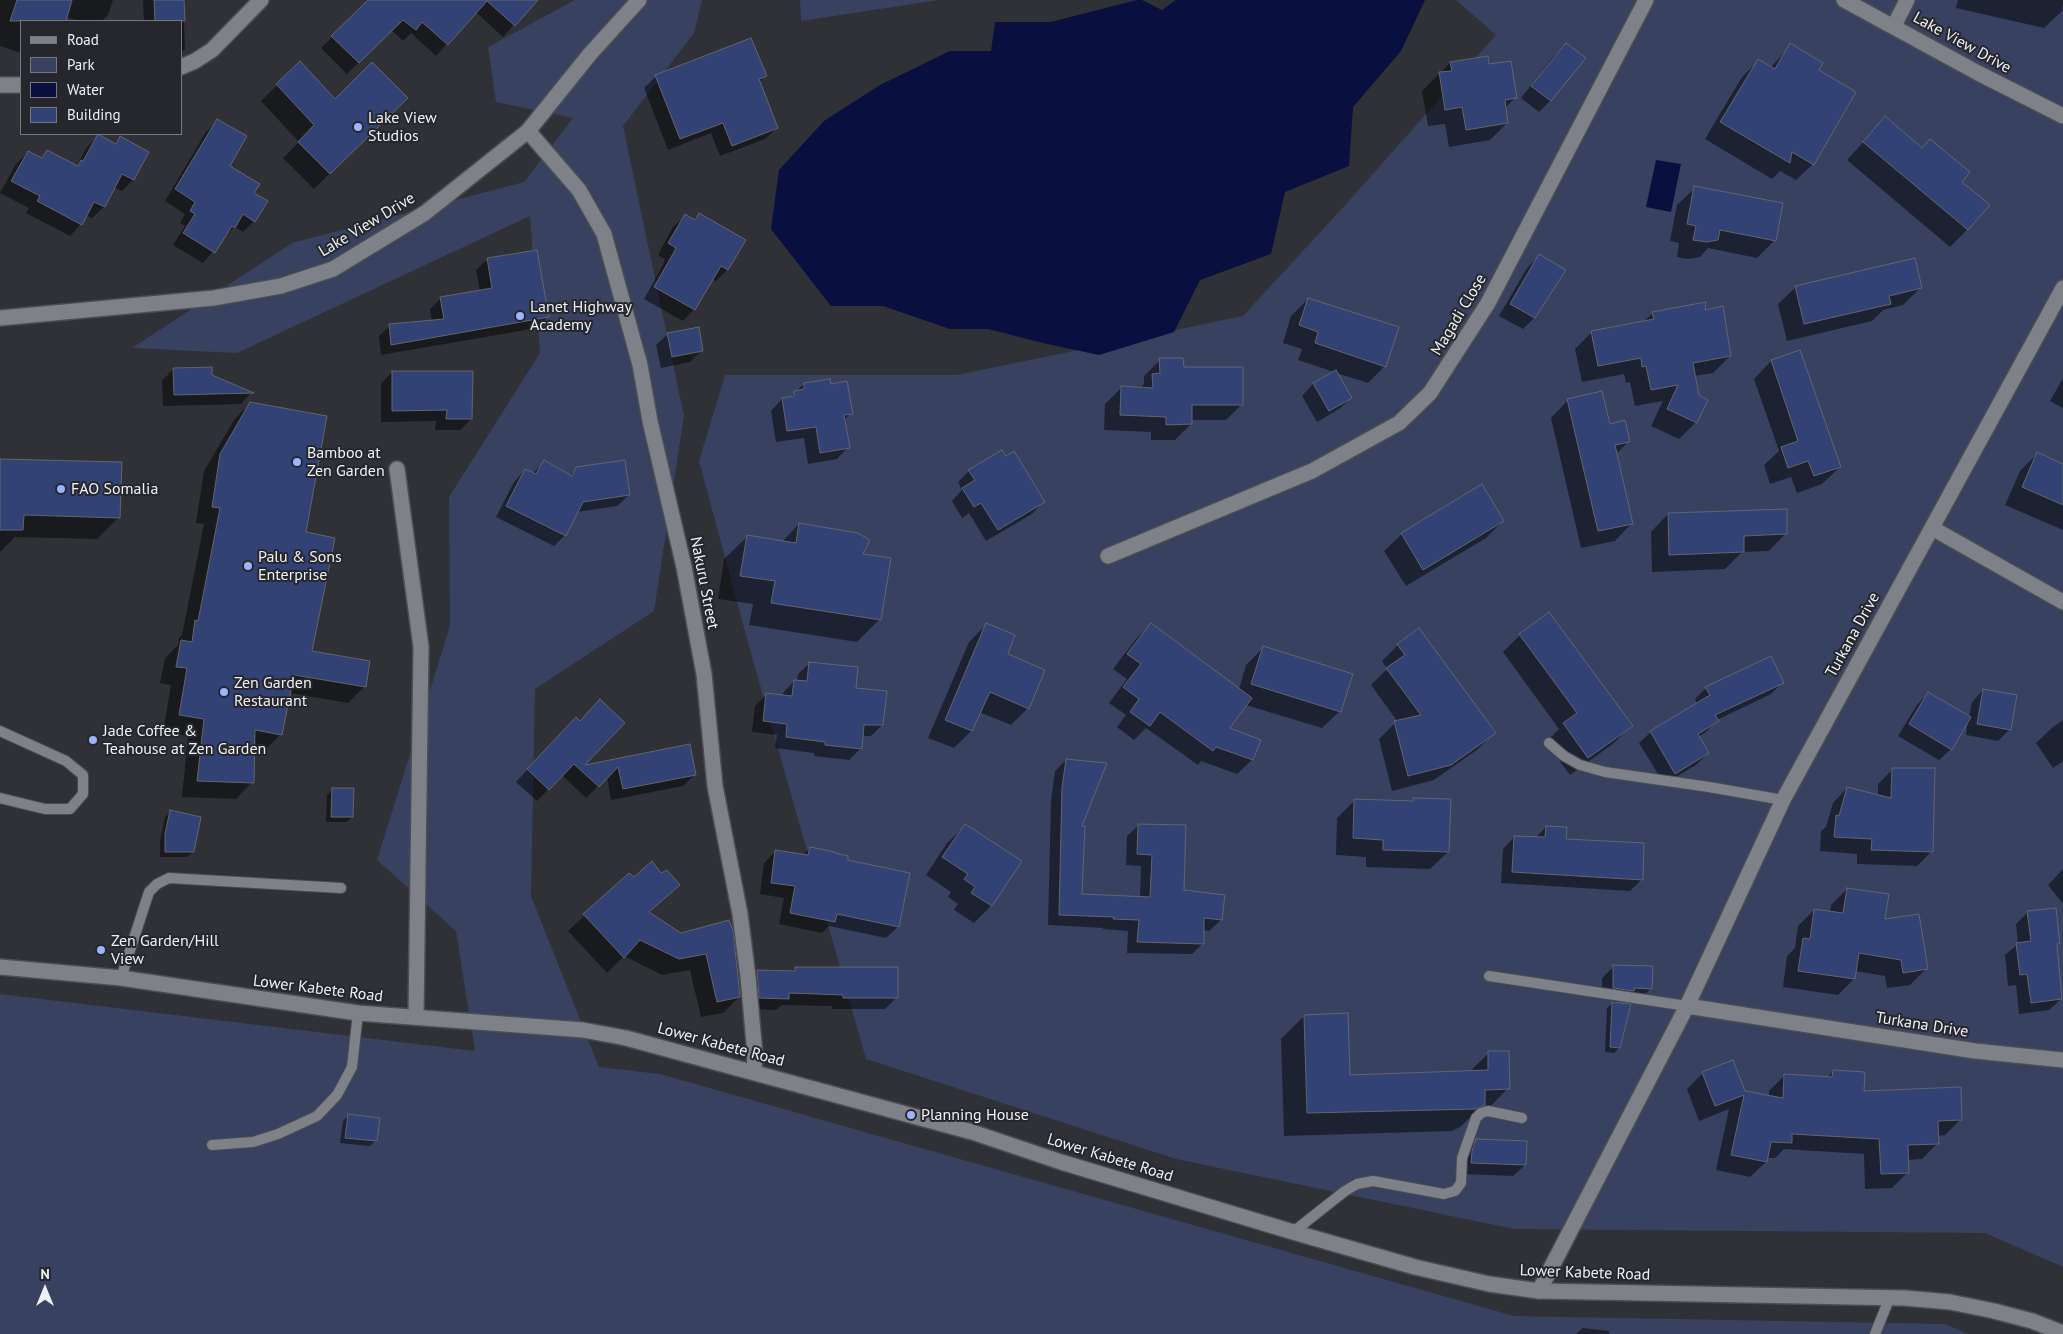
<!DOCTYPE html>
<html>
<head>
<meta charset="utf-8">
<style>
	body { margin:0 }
	#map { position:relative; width:2063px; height:1334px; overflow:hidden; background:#2f3137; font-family:"PT Sans",sans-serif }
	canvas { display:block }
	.legend { position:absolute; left:20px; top:20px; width:162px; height:115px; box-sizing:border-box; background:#25272d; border:1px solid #76787d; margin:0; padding:6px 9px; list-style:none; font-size:15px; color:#f0f1f5 }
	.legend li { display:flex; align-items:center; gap:10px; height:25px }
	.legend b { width:25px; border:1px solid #76787d }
	.north { position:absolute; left:20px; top:1264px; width:50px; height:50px; -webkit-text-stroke:4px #25272d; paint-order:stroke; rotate:0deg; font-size:14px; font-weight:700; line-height:20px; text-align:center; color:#f0f1f5 }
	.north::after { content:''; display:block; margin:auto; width:18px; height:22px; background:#f0f1f5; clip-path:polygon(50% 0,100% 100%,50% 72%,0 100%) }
</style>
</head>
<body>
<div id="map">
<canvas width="2063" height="1334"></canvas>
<ul class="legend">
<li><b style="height:6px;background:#7e8188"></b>Road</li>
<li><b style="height:14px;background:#38415f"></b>Park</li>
<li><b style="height:14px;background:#090f3e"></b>Water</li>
<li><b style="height:14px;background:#334274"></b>Building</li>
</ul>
<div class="north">N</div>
</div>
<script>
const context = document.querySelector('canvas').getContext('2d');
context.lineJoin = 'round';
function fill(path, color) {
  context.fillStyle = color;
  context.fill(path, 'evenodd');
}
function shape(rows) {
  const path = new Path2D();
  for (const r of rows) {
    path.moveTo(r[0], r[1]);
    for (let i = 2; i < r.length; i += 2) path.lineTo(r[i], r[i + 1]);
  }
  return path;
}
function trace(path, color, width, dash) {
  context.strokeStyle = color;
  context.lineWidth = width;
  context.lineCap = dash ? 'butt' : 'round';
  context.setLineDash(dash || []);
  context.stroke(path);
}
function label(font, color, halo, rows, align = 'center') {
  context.font = font + ' "PT Sans",sans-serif';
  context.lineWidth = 4;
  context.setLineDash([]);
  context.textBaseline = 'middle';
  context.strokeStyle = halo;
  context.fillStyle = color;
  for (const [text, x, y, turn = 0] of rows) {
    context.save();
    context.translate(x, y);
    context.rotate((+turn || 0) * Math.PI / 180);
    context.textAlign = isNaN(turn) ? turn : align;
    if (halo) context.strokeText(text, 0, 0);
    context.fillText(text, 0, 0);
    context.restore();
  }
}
fill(shape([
	[575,0,702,0,694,33,623,126,684,416,654,611,535,689,531,896,599,1067,660,1074,1514,1316,1945,1324,1968,1334,0,1334,0,994,475,1051,456,931,377,860,450,626,449,497,540,353,530,216,237,353,132,348,292,243,524,182,573,118,496,102,488,47],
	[800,0,939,0,801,21],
	[1456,0,2063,0,2063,1267,1985,1233,1514,1229,1176,1159,866,1059,749,646,699,461,725,375,957,375,1243,316,1348,202,1496,35]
]), '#38415f');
fill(shape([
	[1137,0,1142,0,1162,10,1176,0,1425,0,1401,51,1353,107,1349,166,1285,192,1271,254,1200,280,1174,332,1099,355,1043,343,988,329,950,329,883,306,831,306,771,229,779,170,824,121,880,85,950,51,991,51,995,22,1051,22],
	[1656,160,1681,164,1671,212,1646,207]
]), '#090f3e');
fill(shape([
	[0,0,113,0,108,15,102,21,80,21,66,17,64,21,21,21,21,53,0,46],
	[143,0,183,0,185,49,181,53,181,21,144,21],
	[365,0,535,0,503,37,476,12,436,56,411,33,403,41,391,30,347,74,321,48,368,2],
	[1958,0,2063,0,2063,5,2062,11,2044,28,1956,8],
	[1566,44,1550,101,1539,112,1521,98,1554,56],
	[1791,45,1817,70,1813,164,1796,180,1780,171,1772,179,1705,139,1742,77,1759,60,1771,67],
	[300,63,334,100,406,98,314,189,283,158,299,142,261,101],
	[1450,63,1488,66,1515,98,1505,108,1507,123,1490,140,1449,147,1445,124,1428,126,1422,91],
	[656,76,765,76,759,82,777,128,765,139,720,156,711,133,668,150,644,88],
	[1885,118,1960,182,1968,229,1950,247,1847,160],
	[217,121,228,166,252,193,254,221,243,232,234,227,203,263,173,245,185,226,180,223,185,214,165,201,206,132],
	[98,136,114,144,120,138,133,180,122,191,114,187,104,207,92,218,86,215,81,224,70,236,26,213,29,208,0,193,16,164,28,152,40,159,47,151,76,167,87,147],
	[1695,188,1775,240,1757,258,1708,248,1700,257,1688,259,1677,257,1679,243,1670,241,1677,205],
	[700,215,744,241,727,270,716,281,712,279,694,309,683,321,644,299,663,265,665,259,658,255,673,227,685,216,693,221],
	[1539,256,1534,318,1523,329,1499,316,1527,268],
	[487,260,548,317,537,328,381,355,379,336,390,326,432,321,430,309,441,298,480,291,476,270],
	[1796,287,1920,288,1903,305,1883,310,1872,321,1787,341,1778,304],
	[1308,299,1385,366,1368,383,1336,373,1351,398,1339,409,1317,422,1302,396,1313,384,1334,372,1298,360,1302,349,1283,343,1291,316],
	[1703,311,1730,356,1713,373,1694,376,1696,422,1679,439,1651,426,1663,401,1635,406,1630,382,1626,383,1624,374,1582,382,1575,349,1592,332,1643,322,1653,313],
	[668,334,702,350,690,362,661,368,656,345],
	[1800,351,1840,467,1822,484,1797,493,1791,477,1770,484,1764,465,1779,451,1754,379,1771,361],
	[1160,360,1183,368,1242,404,1226,420,1191,420,1191,424,1175,440,1151,440,1151,432,1104,430,1105,404,1121,388,1140,388,1144,384,1144,376],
	[173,369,211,376,251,393,241,404,163,406,162,381],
	[392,372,471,419,460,430,435,430,436,421,381,422,381,384],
	[2063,378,2063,408,2050,401],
	[804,384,830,385,851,413,844,420,848,447,837,459,808,464,804,438,776,442,771,411,782,399,788,399],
	[1568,400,1609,425,1629,441,1616,454,1632,523,1615,541,1581,548,1551,418],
	[250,403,305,533,310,652,369,662,364,687,348,703,289,693,281,734,265,750,253,748,252,782,236,799,182,797,188,736,163,731,171,685,160,683,165,658,178,645,179,638,182,635,204,524,196,523,204,471,234,420],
	[2037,454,2063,465,2063,530,2005,505,2020,471],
	[0,460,119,517,97,539,15,537,0,552],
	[545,462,569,476,577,468,629,495,617,506,577,512,565,535,554,546,496,517,514,482,525,470,533,473],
	[969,471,1043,502,1032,514,986,541,969,513,962,518,952,501,962,490,958,482],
	[1482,486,1503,521,1486,538,1406,586,1384,551,1402,534],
	[1668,514,1786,533,1769,551,1742,552,1725,569,1652,572,1651,532],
	[799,524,861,555,880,619,857,642,749,625,753,604,718,599,724,559,747,537,782,542],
	[1151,624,1239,689,1246,665,1264,647,1340,711,1322,728,1246,705,1228,729,1252,760,1237,774,1201,761,1198,765,1146,728,1134,740,1117,727,1126,715,1109,703,1127,679,1113,669,1136,639],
	[986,625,1006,655,1028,708,1011,725,979,712,971,731,954,748,928,738,969,642],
	[1419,630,1494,733,1478,749,1434,780,1392,791,1379,739,1395,723,1398,722,1371,685,1387,669,1382,661,1398,645],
	[1520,635,1631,726,1614,743,1570,775,1546,742,1559,729,1503,652],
	[810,663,854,689,882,725,871,736,862,736,860,749,849,760,814,756,814,753,775,748,777,735,752,732,755,706,766,695,783,696,783,693,794,681,797,682,798,674],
	[1782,683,1771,694,1717,720,1706,732,1698,737,1708,753,1696,765,1664,784,1639,743,1651,732,1697,704,1695,699,1706,688],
	[1983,690,2010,729,1998,741,1966,735,1968,719,1951,749,1939,760,1898,736,1917,705,1928,693,1969,717,1972,702],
	[2063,720,2063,761,2053,768,2036,743,2053,727],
	[580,722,582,767,689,745,695,774,683,786,611,800,607,777,586,798,562,775,537,801,516,782,564,730],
	[1066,760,1081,827,1081,896,1140,898,1141,866,1126,865,1127,836,1139,825,1183,891,1221,920,1209,931,1203,930,1203,943,1192,954,1127,953,1128,931,1103,929,1103,928,1048,925,1051,801,1055,771],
	[1893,769,1932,851,1917,866,1857,864,1857,854,1820,851,1821,831,1826,827,1833,803,1847,788,1878,796,1878,784],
	[332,790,352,817,347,822,326,822,327,795],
	[1414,799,1448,852,1430,869,1366,867,1366,857,1336,855,1337,818,1355,800,1410,802],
	[171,812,193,852,187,857,160,857,160,841,165,817],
	[965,826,1021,862,991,906,974,923,954,910,958,904,948,897,951,892,926,875,947,843],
	[1546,827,1565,840,1642,879,1630,891,1501,883,1503,849,1514,837,1535,838],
	[810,848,846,861,898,927,886,938,829,926,822,933,779,924,784,898,760,894,764,863,776,851,803,855],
	[2063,869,2063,904,2048,885],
	[629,874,634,878,661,874,679,885,648,913,681,935,731,930,739,997,723,1013,701,1017,690,970,662,975,624,956,607,973,568,931],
	[1847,889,1884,921,1926,969,1910,985,1887,988,1885,976,1855,971,1854,979,1838,995,1783,987,1787,956,1795,948,1798,926,1814,910,1830,912,1831,905],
	[2028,912,2059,944,2056,947,2061,999,2049,1010,2019,1014,2016,985,2008,986,2005,955,2018,944,2016,924],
	[1614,966,1651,988,1640,1000,1624,999,1619,1004,1619,1048,1614,1053,1605,1052,1607,1008,1614,1001,1602,999,1602,978],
	[795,968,896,998,885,1009,832,1009,832,1006,782,1005,776,1010,748,1009,746,983,757,972,791,972],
	[1304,1016,1349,1076,1469,1072,1489,1053,1508,1088,1485,1112,1476,1112,1460,1127,1452,1131,1284,1136,1281,1039],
	[1833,1071,1863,1093,1961,1119,1945,1135,1937,1136,1938,1143,1922,1159,1907,1160,1908,1172,1892,1188,1865,1189,1864,1154,1784,1149,1775,1158,1767,1158,1766,1162,1750,1177,1716,1170,1729,1109,1699,1121,1687,1089,1703,1073,1744,1092,1769,1097,1769,1091,1785,1075,1827,1078],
	[348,1116,376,1140,370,1146,340,1143,343,1121],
	[1477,1140,1525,1165,1513,1176,1460,1174,1465,1152],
	[1583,1328,1609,1331,1609,1334,1576,1334]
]), '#0007');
const building = shape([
	[17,0,72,0,66,21,10,21,17,0],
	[154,0,184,0,185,21,155,21,154,0],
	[368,0,538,0,515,26,487,1,448,45,422,22,416,30,403,20,359,63,331,36,368,0],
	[751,38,767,76,759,79,778,128,732,146,723,123,680,139,655,75,751,38],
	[1566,43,1586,58,1551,101,1531,86,1566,43],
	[1790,43,1823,63,1819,70,1856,92,1814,165,1792,152,1790,163,1720,122,1758,59,1775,69,1790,43],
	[1488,56,1489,64,1511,61,1517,98,1505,100,1508,123,1466,130,1462,107,1445,110,1439,72,1452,71,1450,62,1488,56],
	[300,61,335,99,372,62,408,98,330,174,298,142,314,125,276,84,300,61],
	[1885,116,1922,148,1930,139,1970,172,1962,182,1990,205,1968,230,1863,142,1885,116],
	[217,119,247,136,230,166,260,184,254,193,268,201,255,222,243,214,235,228,232,226,215,253,183,233,195,214,190,211,195,202,175,189,217,119],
	[98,134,116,144,120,136,149,152,134,180,122,174,105,207,94,202,82,225,37,201,40,196,11,181,28,151,42,158,47,150,78,166,81,160,83,161,98,134],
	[1694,186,1783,203,1776,241,1720,230,1718,240,1707,242,1693,240,1696,226,1687,224,1694,186],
	[699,213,746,240,728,270,721,266,695,310,654,287,674,252,676,248,668,243,685,214,695,220,699,213],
	[537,250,549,317,391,345,389,324,444,319,440,297,492,288,487,258,537,250],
	[1539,254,1566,270,1535,318,1510,304,1539,254],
	[1915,258,1922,288,1889,296,1891,304,1804,324,1795,286,1915,258],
	[1308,298,1399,327,1386,367,1315,343,1318,332,1299,325,1308,298],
	[1706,302,1705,310,1723,306,1731,356,1693,363,1699,395,1708,400,1697,423,1667,409,1678,385,1651,390,1646,366,1642,367,1641,358,1598,366,1591,331,1654,319,1652,312,1706,302],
	[699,327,703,351,672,357,667,333,699,327],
	[1800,350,1841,467,1814,476,1808,461,1788,468,1781,447,1798,441,1771,360,1800,350],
	[1159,358,1183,358,1184,367,1243,367,1243,405,1192,405,1192,424,1166,425,1166,417,1120,415,1121,386,1153,388,1152,374,1160,373,1159,358],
	[212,367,212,375,254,393,174,395,173,368,212,367],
	[1336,370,1352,398,1329,411,1313,383,1336,370],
	[392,371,473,371,472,419,446,419,447,410,392,411,392,371],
	[830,379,831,384,847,381,853,414,844,415,850,448,820,453,816,427,787,431,782,398,794,396,794,391,804,389,804,383,830,379],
	[1602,391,1610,424,1625,420,1630,442,1615,445,1633,524,1598,531,1567,399,1602,391],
	[250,402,327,416,306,532,335,538,312,651,370,661,366,687,294,675,282,735,255,730,254,783,197,781,204,719,179,715,187,668,176,667,181,640,192,642,195,620,198,621,220,508,212,507,220,454,250,402],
	[1002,450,1006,456,1014,451,1045,502,998,530,981,503,974,507,962,488,975,480,968,470,1002,450],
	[2037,452,2063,464,2063,505,2022,487,2037,452],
	[0,459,122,462,120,518,24,515,23,530,0,530,0,459],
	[544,460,572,476,576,467,625,460,630,495,583,502,566,536,506,506,525,469,536,474,544,460],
	[1482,484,1504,521,1423,570,1401,533,1482,484],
	[1787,509,1787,534,1744,536,1744,552,1669,555,1668,513,1787,509],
	[799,523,858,533,870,540,863,554,891,558,881,620,771,603,775,581,740,576,747,535,796,543,799,523],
	[1549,612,1633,726,1588,758,1563,723,1577,713,1519,634,1549,612],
	[986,623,1015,635,1008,654,1045,670,1029,709,990,692,972,731,945,720,986,623],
	[1151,623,1252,698,1230,728,1261,740,1253,760,1216,747,1213,751,1160,712,1150,726,1130,712,1139,699,1123,687,1141,664,1127,654,1151,623],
	[1419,628,1496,733,1451,765,1408,776,1394,721,1421,715,1386,668,1405,655,1397,644,1419,628],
	[1263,646,1353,674,1341,712,1251,684,1263,646],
	[1771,656,1784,683,1715,715,1719,721,1698,734,1709,753,1675,774,1650,731,1710,695,1705,687,1771,656],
	[809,662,858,667,856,688,887,691,883,725,864,725,862,749,825,745,825,742,786,737,787,724,763,721,766,693,792,696,794,680,807,681,809,662],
	[1983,689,2017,695,2011,730,1977,724,1983,689],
	[1928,692,1971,717,1952,750,1909,724,1928,692],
	[600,699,625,723,585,765,690,744,696,775,623,789,618,767,599,787,574,764,549,790,527,769,576,717,580,721,600,699],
	[1066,759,1107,763,1082,826,1085,826,1082,894,1150,897,1152,855,1137,854,1138,824,1186,825,1184,890,1225,895,1222,920,1204,918,1204,944,1137,942,1139,920,1113,919,1114,917,1059,915,1062,788,1066,759],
	[1892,768,1935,768,1933,852,1871,850,1872,839,1834,837,1836,815,1839,816,1847,787,1891,798,1892,768],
	[332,788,354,788,353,817,331,817,332,788],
	[1413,798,1451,799,1449,852,1383,850,1383,840,1353,838,1354,799,1414,801,1413,798],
	[170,810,201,817,194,852,165,852,165,834,170,810],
	[965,824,1022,861,992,906,971,893,975,887,964,879,968,874,942,857,965,824],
	[1546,826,1567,827,1566,839,1644,843,1643,880,1512,872,1514,836,1545,837,1546,826],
	[810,847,835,852,835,853,848,856,848,860,910,873,899,927,837,914,835,922,790,913,795,886,771,883,775,850,808,855,810,847],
	[652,861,661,873,667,870,680,885,649,912,681,933,729,920,733,930,740,997,717,1002,706,954,679,959,640,940,624,958,583,914,629,873,634,877,652,861],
	[1847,888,1889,894,1885,919,1919,914,1928,969,1903,973,1901,960,1859,953,1855,979,1798,971,1803,938,1810,939,1814,909,1843,913,1847,888],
	[2056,908,2060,944,2057,944,2062,999,2031,1003,2027,974,2020,975,2016,943,2031,941,2027,911,2056,908],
	[1613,965,1653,966,1652,989,1635,988,1634,991,1613,988,1613,965],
	[795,967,898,967,898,998,843,998,843,995,789,993,789,999,759,998,757,970,795,971,795,967],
	[1612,1002,1631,1004,1620,1048,1610,1047,1612,1002],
	[1348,1013,1350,1075,1488,1070,1488,1051,1509,1051,1510,1089,1485,1090,1485,1105,1476,1109,1307,1113,1304,1015,1348,1013],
	[1733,1060,1745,1091,1783,1098,1784,1074,1832,1077,1833,1070,1865,1072,1864,1091,1961,1087,1962,1120,1938,1121,1939,1144,1908,1145,1909,1173,1881,1174,1879,1139,1792,1134,1792,1143,1771,1142,1767,1162,1731,1155,1744,1095,1715,1106,1702,1072,1733,1060],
	[348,1114,380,1118,377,1141,345,1138,348,1114],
	[1476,1139,1527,1141,1526,1165,1471,1163,1472,1151,1476,1139]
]);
fill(building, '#334274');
trace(building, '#63656c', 1);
const lane = shape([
	[0,731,66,761,83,775,83,794,70,809,45,809,0,798],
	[1549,743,1564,756,1580,765,1605,772,1709,787,1783,800],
	[1489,976,1687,1006],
	[121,978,149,892,157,884,169,878,341,888],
	[212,1145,253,1142,278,1134,317,1116,337,1095,352,1067,358,1013],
	[1293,1232,1345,1191,1357,1184,1373,1181,1444,1194,1455,1191,1461,1183,1462,1158,1476,1118,1481,1113,1488,1111,1522,1118],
	[1875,1334,1890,1297]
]);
const street = shape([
	[1844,0,1978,73,2063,116],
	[1894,26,1907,0],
	[181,67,195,61,212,50,261,0],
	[0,85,21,85],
	[528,131,579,190,604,234,640,365,650,421,684,567,704,674,715,786,740,914,748,977,755,1054,754,1072],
	[0,318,214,298,281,286,333,269,425,213,528,131,590,54,639,0],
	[397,469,421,647,416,1017],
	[1932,528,2063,602],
	[1108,556,1312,471,1399,423,1430,393,1488,303,1646,0],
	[1687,1006,1975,1051,2063,1060],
	[1539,1291,1687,1006,1783,800,2063,288]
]);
const secondary = shape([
	[0,967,121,978,358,1013,583,1030,626,1038,972,1132,1061,1162,1293,1232,1415,1267,1489,1284,1539,1291,1904,1298,1950,1302,1994,1311,2032,1321,2063,1333]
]);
trace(lane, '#4b4d52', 12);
trace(street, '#4b4d52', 18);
trace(secondary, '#4b4d52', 18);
trace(lane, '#7e8188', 10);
trace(street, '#7e8188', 15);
trace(secondary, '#7e8188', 15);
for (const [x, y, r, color] of [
	[358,127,5,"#9cb4fd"],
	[520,316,5,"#9cb4fd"],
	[297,462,5,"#9cb4fd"],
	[61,489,5,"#9cb4fd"],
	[248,566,5,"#9cb4fd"],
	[224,692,5,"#9cb4fd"],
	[93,740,5,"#9cb4fd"],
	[101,950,5,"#9cb4fd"],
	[911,1115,5,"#9cb4fd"]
]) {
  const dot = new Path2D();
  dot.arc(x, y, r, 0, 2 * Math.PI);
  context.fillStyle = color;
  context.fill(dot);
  trace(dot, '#25272d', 2);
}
label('16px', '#f0f1f5', '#25272d', [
	["Lake View Drive",1962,43,29],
	["Lake View Drive",367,225,-31],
	["Magadi Close",1459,315,-59],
	["Nakuru Street",704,583,79],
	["Turkana Drive",1853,635,-61],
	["Lower Kabete Road",318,989,7],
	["Turkana Drive",1922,1025,9],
	["Lower Kabete Road",721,1045,15],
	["Lower Kabete Road",1110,1158,17],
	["Lower Kabete Road",1585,1273,2]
]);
label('16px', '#f0f1f5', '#25272d', [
	["Lake View",368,118],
	["Studios",368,136],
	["Lanet Highway",530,307],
	["Academy",530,325],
	["Bamboo at",307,453],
	["Zen Garden",307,471],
	["FAO Somalia",71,489],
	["Palu & Sons",258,557],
	["Enterprise",258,575],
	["Zen Garden",234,683],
	["Restaurant",234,701],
	["Jade Coffee &",103,731],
	["Teahouse at Zen Garden",103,749],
	["Zen Garden/Hill",111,941],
	["View",111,959],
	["Planning House",921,1115]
], 'left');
</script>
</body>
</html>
